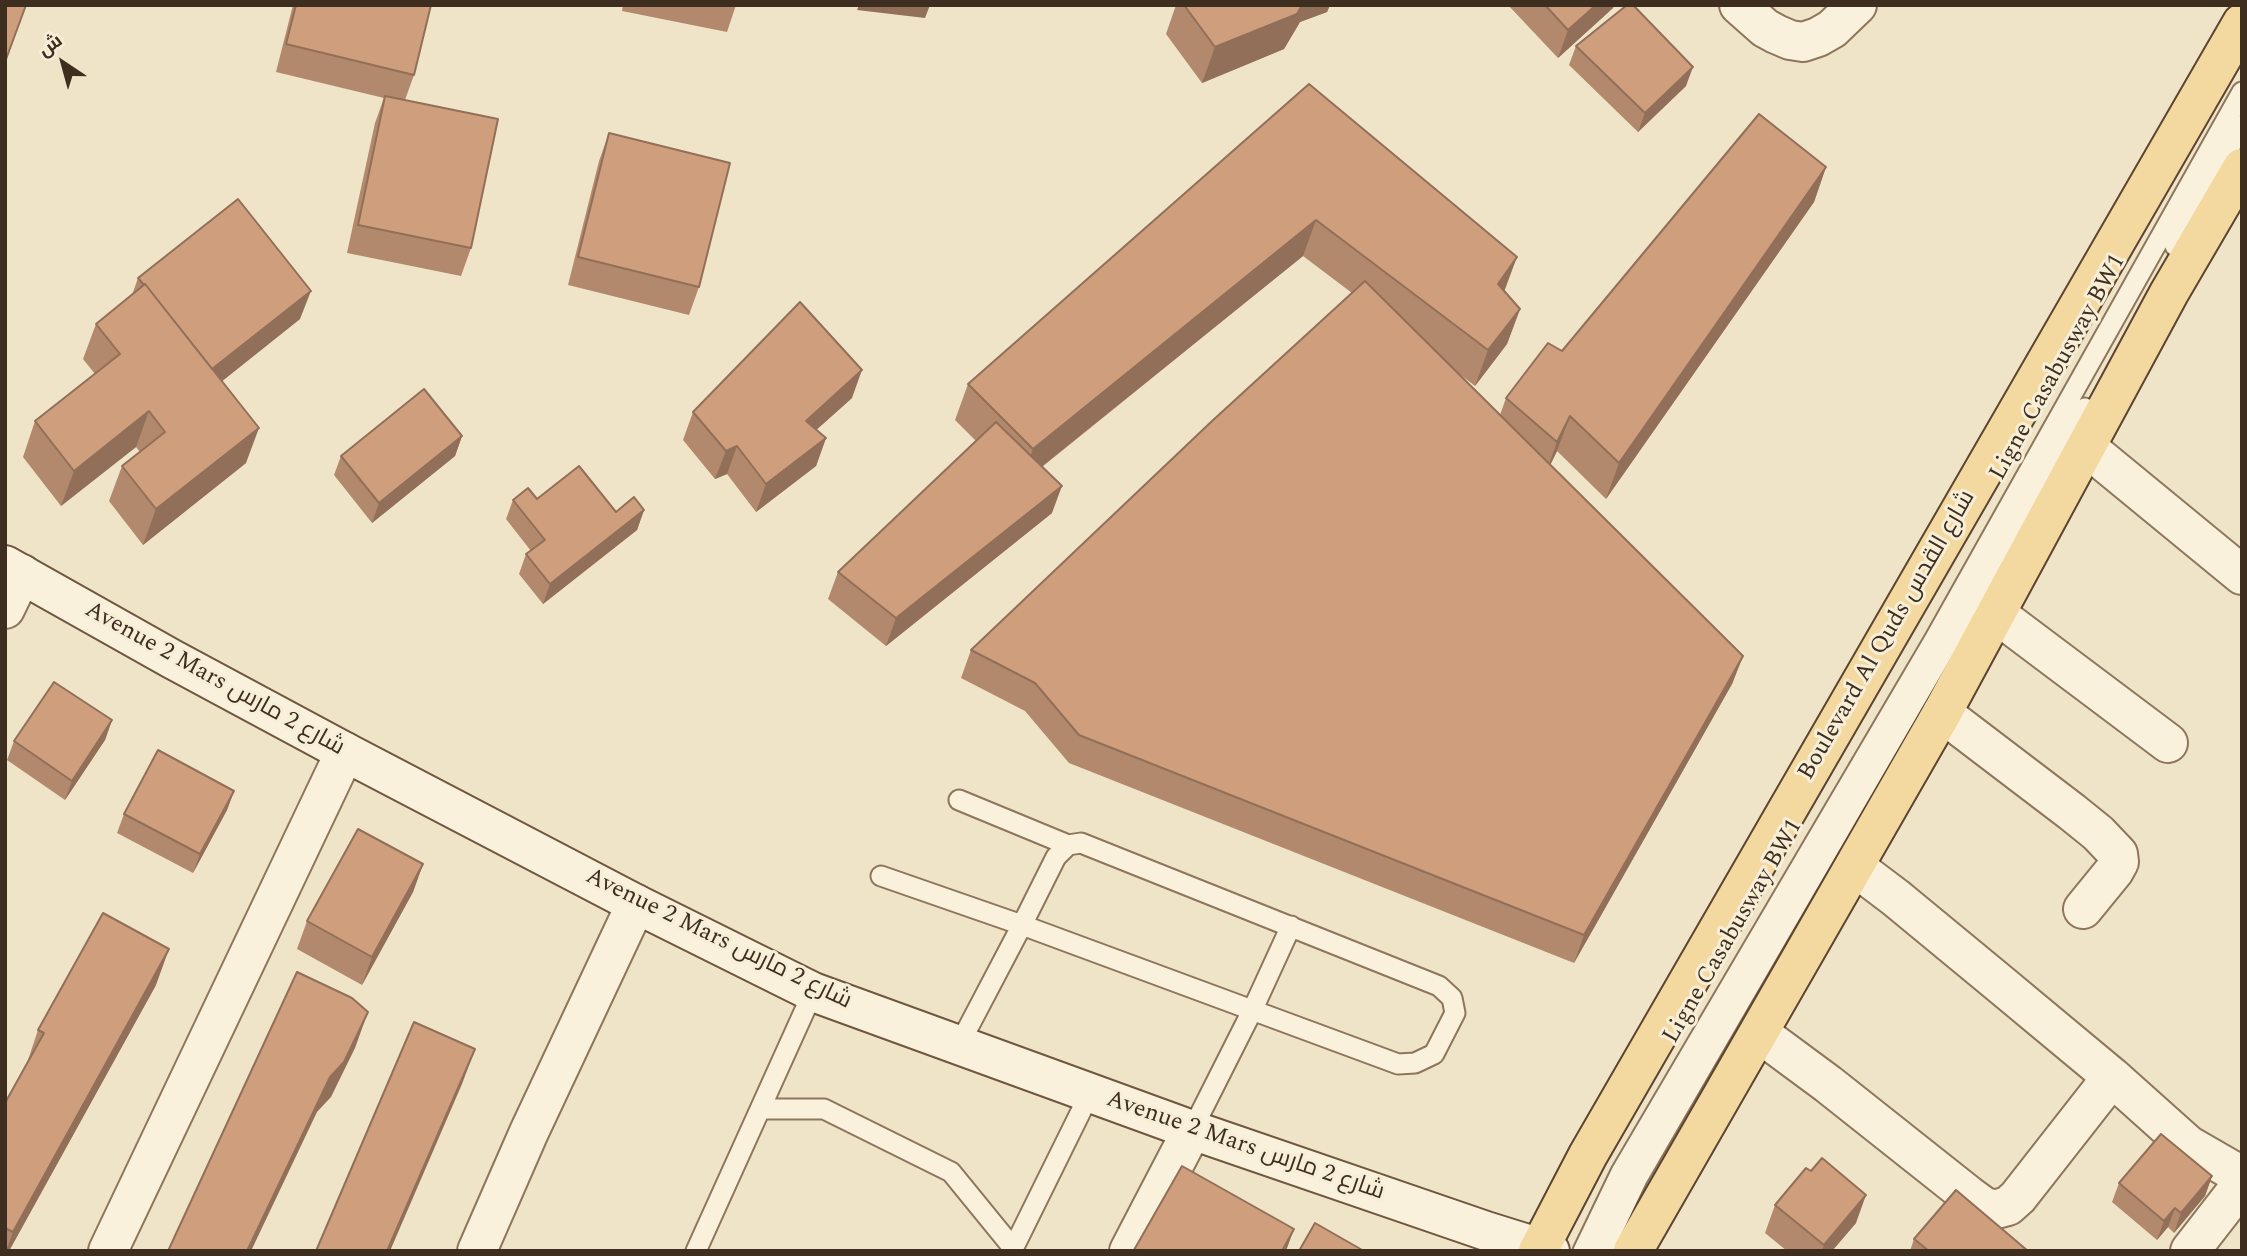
<!DOCTYPE html>
<html>
<head>
<meta charset="utf-8">
<style>
	body { margin:0 }
	#map { position:relative; width:2247px; height:1256px; overflow:hidden; background:#f0e4c8; font-family:Spectral,Cairo,serif }
	canvas { display:block }
	.frame { position:absolute; inset:0; border:7px solid #3d2e20; pointer-events:none }
	.north { position:absolute; left:28px; top:28px; width:70px; height:70px; -webkit-text-stroke:5px #f7eed8; paint-order:stroke; rotate:324deg; font-size:19px; font-weight:700; line-height:28px; text-align:center; color:#3d2e20 }
	.north::after { content:''; display:block; margin:auto; width:24px; height:32px; background:#3d2e20; clip-path:polygon(50% 0,100% 100%,50% 72%,0 100%) }
</style>
</head>
<body>
<div id="map">
<canvas width="2247" height="1256"></canvas>
<div class="frame"></div>
<div class="north">ش</div>
</div>
<script>
const context = document.querySelector('canvas').getContext('2d');
context.lineJoin = 'round';
function shape(rows) {
  const path = new Path2D();
  for (const r of rows) {
    path.moveTo(r[0], r[1]);
    for (let i = 2; i < r.length; i += 2) path.lineTo(r[i], r[i + 1]);
  }
  return path;
}
function trace(path, color, width, dash) {
  context.strokeStyle = color;
  context.lineWidth = width;
  context.lineCap = dash ? 'butt' : 'round';
  context.setLineDash(dash || []);
  context.stroke(path);
}
function fill(path, color) {
  context.fillStyle = color;
  context.fill(path, 'evenodd');
}
function label(font, color, halo, rows, align = 'center') {
  context.font = font + ' Spectral,Cairo,serif';
  context.lineWidth = 6;
  context.setLineDash([]);
  context.textBaseline = 'middle';
  context.strokeStyle = halo;
  context.fillStyle = color;
  for (const [text, x, y, turn = 0] of rows) {
    context.save();
    context.translate(x, y);
    context.rotate((+turn || 0) * Math.PI / 180);
    context.textAlign = isNaN(turn) ? turn : align;
    if (halo) context.strokeText(text, 0, 0);
    context.fillText(text, 0, 0);
    context.restore();
  }
}
const service = shape([
	[2175,246,2242,125],
	[959,800,1068,845],
	[881,876,1022,925,1398,1064,1415,1063,1434,1054,1455,1013,1452,998,1439,986,1081,843,1068,845,1056,857,1022,925,959,1045],
	[761,1109,824,1109,951,1172,1013,1248],
	[1192,1130,1252,1011,1291,926],
	[696,1251,813,992],
	[1012,1251,1090,1093],
	[1583,1251,1621,1172,1934,640,2242,92],
	[1603,1251,1637,1179,2085,408]
]);
const minor = shape([
	[1739,5,1765,28,1776,34,1790,40,1803,42,1818,37,1832,29,1857,5],
	[2085,446,2242,575],
	[5,609,22,574],
	[1995,613,2168,743],
	[1942,713,2072,812,2098,833,2118,854,2119,862,2114,871,2083,909],
	[1855,867,1896,898,1999,983,2112,1077,2188,1145,2242,1176],
	[1759,1033,1828,1084,1968,1195,1983,1206,1993,1210,2008,1206,2018,1197,2112,1077],
	[108,1251,345,752],
	[477,1251,529,1132,636,904],
	[1129,1251,1192,1130],
	[2190,1251,2242,1184]
]);
const secondary = shape([
	[5,565,172,659,345,752,636,904,813,992,1192,1130,1489,1232,1550,1251]
]);
const primary = shape([
	[1538,1251,1588,1155,2242,23],
	[1633,1251,1942,713,2169,293,2242,168]
]);
trace(service, '#8d765c', 23);
trace(minor, '#8d765c', 42);
trace(secondary, '#6f573f', 42);
trace(primary, '#5b4430', 42);
trace(service, '#faf1dc', 19);
trace(minor, '#faf1dc', 38);
trace(secondary, '#faf1dc', 38);
trace(primary, '#f3d9a0', 38);
fill(shape([
	[293,5,431,5,414,75,405,100,471,248,461,276,347,253,375,123,384,98,276,72],
	[623,5,736,5,727,32,622,11],
	[1176,5,1330,5,1327,12,1300,22,1284,49,1202,83,1166,34],
	[1508,5,1614,5,1613,8,1558,58],
	[1576,46,1686,86,1638,132,1569,65],
	[1309,84,1520,309,1507,344,1475,386,1457,372,1500,415,1506,398,1562,351,1826,167,1814,202,1606,499,1557,451,1550,465,1743,656,1732,684,1574,963,1069,763,1025,711,961,678,971,650,1352,293,1303,256,1042,467,1052,513,886,646,828,599,838,572,976,441,955,420,968,384],
	[609,133,699,287,689,315,568,285,599,161],
	[138,278,300,319,222,381,246,463,143,545,109,501,122,466,140,452,136,447,61,506,23,457,35,421,95,374,83,359,96,324,132,295],
	[852,398,816,430,826,438,816,466,756,512,727,474,715,479,683,440,693,412],
	[462,436,455,456,372,523,334,475,341,456],
	[537,499,616,512,644,510,637,530,543,604,519,574,526,554,531,551,506,519,513,500],
	[112,720,105,740,65,800,7,760,14,741],
	[234,791,227,810,193,873,117,833,124,814],
	[423,864,413,892,362,985,297,949,307,921],
	[156,985,9,1251,5,1251,5,1103,26,1066,38,1030],
	[2212,1176,2205,1196,2174,1233,2168,1227,2157,1240,2112,1202,2119,1183],
	[1775,1205,1856,1223,1832,1251,1787,1251,1765,1233],
	[1914,1239,2028,1251,1910,1251]
]), '#b2896c');
fill(shape([
	[859,5,930,5,925,18,857,10],
	[1302,5,1330,5,1327,12,1300,22,1284,49,1202,83,1215,47],
	[1596,5,1614,5,1613,8,1558,58,1568,30],
	[1693,67,1686,86,1638,132,1645,113],
	[1826,167,1814,202,1606,499,1619,463],
	[1316,220,1303,256,1020,484,1033,449],
	[1517,257,1504,292,1498,284],
	[311,291,300,319,201,398,211,370],
	[1520,309,1507,344,1475,386,1488,350],
	[862,370,852,398,795,449,806,421],
	[149,411,136,447,61,506,74,471],
	[1570,416,1557,451,1544,478,1557,442],
	[259,428,246,463,143,545,156,509],
	[462,436,455,456,372,523,379,503],
	[826,438,816,466,756,512,766,484],
	[737,446,727,474,715,479,726,451],
	[1062,486,1052,513,886,646,896,618],
	[644,510,637,530,543,604,550,584],
	[1743,656,1732,684,1574,963,1584,935],
	[112,720,105,740,65,800,72,781],
	[234,791,227,810,193,873,200,854],
	[423,864,413,892,362,985,372,957],
	[169,949,156,985,9,1251,6,1251,13,1232],
	[368,1012,355,1048,331,1097,317,1112,251,1251,247,1251,330,1077],
	[475,1049,462,1084,390,1251,387,1251],
	[2212,1176,2205,1196,2174,1233,2181,1213],
	[1866,1195,1856,1223,1832,1251,1822,1251,1824,1245],
	[2175,1208,2168,1227,2157,1240,2164,1221],
	[1294,1229,1286,1251,1282,1251]
]), '#916f58');
const building = shape([
	[5,5,26,5,5,62,5,5],
	[296,5,431,5,414,75,286,44,296,5],
	[1184,5,1302,5,1297,14,1215,47,1184,5],
	[1545,5,1596,5,1568,30,1545,5],
	[1627,5,1633,5,1693,67,1645,113,1576,46,1627,5],
	[1309,84,1517,257,1498,284,1520,309,1488,350,1316,220,1033,449,968,384,1309,84],
	[385,96,498,119,471,248,358,225,385,96],
	[1759,114,1826,167,1619,463,1570,416,1557,442,1506,398,1548,343,1562,351,1759,114],
	[609,133,730,163,699,287,578,257,609,133],
	[238,199,311,291,212,369,145,284,144,285,138,278,238,199],
	[1365,281,1743,656,1584,935,1079,735,1035,683,971,650,1211,422,1365,281],
	[145,284,259,428,156,509,122,466,165,432,149,411,74,471,35,421,120,354,96,324,145,284],
	[800,302,862,370,806,421,826,438,766,484,737,446,726,451,693,412,800,302],
	[424,389,462,436,379,503,341,456,424,389],
	[996,422,1062,486,896,618,838,572,996,422],
	[579,466,616,512,634,497,644,510,550,584,526,554,545,540,513,500,528,488,537,499,579,466],
	[54,682,112,720,72,781,14,741,54,682],
	[158,750,234,791,200,854,124,814,158,750],
	[358,829,423,864,372,957,307,921,358,829],
	[103,913,169,949,13,1232,5,1228,5,1103,44,1033,38,1030,103,913],
	[297,972,352,998,368,1012,344,1062,330,1077,247,1251,168,1251,297,972],
	[414,1022,475,1049,387,1251,316,1251,414,1022],
	[2161,1134,2212,1176,2181,1213,2175,1208,2164,1221,2119,1183,2161,1134],
	[1822,1158,1866,1195,1824,1245,1775,1205,1806,1168,1811,1171,1822,1158],
	[1182,1166,1294,1229,1282,1251,1134,1250,1182,1166],
	[1956,1190,2028,1251,1929,1251,1914,1239,1956,1190],
	[1315,1223,1364,1251,1299,1251,1315,1223]
]);
fill(building, '#cf9f7d');
trace(building, '#916f58', 2);
label('24px', '#3d2e20', '#f7eed8', [
	["Ligne Casabusway BW1",2059,368,-61],
	["Boulevard Al Quds شارع القدس",1888,636,-60],
	["Avenue 2 Mars شارع 2 مارس",214,680,29],
	["Ligne Casabusway BW1",1734,932,-60],
	["Avenue 2 Mars شارع 2 مارس",718,940,26],
	["Avenue 2 Mars شارع 2 مارس",1245,1147,19]
]);
</script>
</body>
</html>
